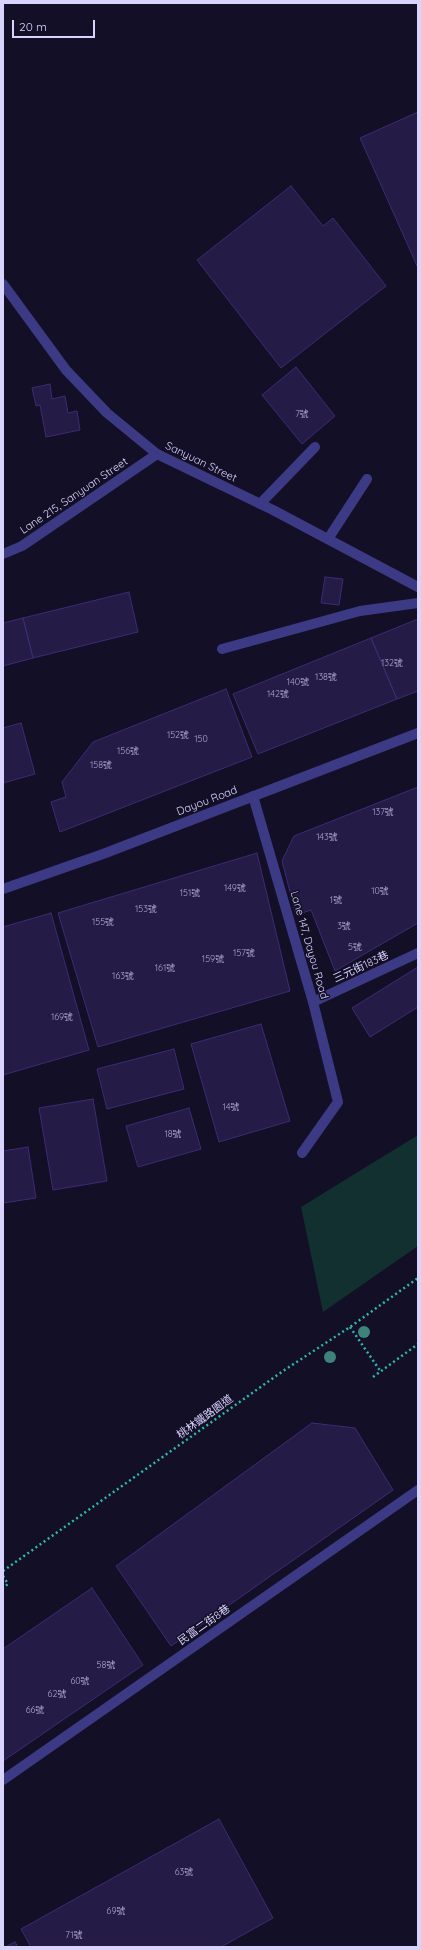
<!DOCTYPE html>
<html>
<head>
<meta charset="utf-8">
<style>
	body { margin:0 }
	#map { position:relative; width:421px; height:1950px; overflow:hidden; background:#130f26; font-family:Quicksand,sans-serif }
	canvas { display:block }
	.frame { position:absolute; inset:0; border:4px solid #d9d4ff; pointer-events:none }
	.scale { position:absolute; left:12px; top:20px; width:83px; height:18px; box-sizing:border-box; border:2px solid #d9d4ff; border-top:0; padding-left:5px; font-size:12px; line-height:14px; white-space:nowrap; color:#d9d4ff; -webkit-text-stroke:3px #130f26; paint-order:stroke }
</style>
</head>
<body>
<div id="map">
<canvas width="421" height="1950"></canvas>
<div class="frame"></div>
<div class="scale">20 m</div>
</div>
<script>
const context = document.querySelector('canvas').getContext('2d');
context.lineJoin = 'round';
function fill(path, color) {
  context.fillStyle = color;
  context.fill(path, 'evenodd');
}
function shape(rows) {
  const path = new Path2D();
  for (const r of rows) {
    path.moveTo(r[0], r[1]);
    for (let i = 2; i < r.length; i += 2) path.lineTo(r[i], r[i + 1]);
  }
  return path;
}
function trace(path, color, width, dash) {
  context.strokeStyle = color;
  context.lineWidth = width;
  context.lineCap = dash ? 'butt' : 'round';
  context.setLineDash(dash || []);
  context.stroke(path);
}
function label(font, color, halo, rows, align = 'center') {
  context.font = font + ' Quicksand,"Noto Sans TC",sans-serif';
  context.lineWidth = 3;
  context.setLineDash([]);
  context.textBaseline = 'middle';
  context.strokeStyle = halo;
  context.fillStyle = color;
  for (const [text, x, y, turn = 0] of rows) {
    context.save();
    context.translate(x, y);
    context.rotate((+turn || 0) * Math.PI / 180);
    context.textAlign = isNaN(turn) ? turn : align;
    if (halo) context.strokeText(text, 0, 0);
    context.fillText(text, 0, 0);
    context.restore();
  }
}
fill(shape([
	[418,1135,418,1246,323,1312,301,1207]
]), '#12302f');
const building = shape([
	[418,112,418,268,360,138,418,112],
	[291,186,323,226,333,218,386,286,281,368,197,260,291,186],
	[296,367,335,416,302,444,262,395,296,367],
	[50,384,52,399,65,396,68,413,77,411,80,430,46,437,40,405,36,406,32,388,50,384],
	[325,577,343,579,339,605,321,603,325,577],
	[129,592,138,632,33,658,23,618,129,592],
	[23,618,33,658,3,666,3,623,23,618],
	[418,619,418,691,397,699,371,638,418,619],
	[371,638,397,699,258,754,233,694,371,638],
	[226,689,252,757,60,832,51,802,66,797,62,782,93,742,226,689],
	[21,723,35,774,3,783,3,728,21,723],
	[418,787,418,923,335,971,311,910,296,915,282,861,294,836,418,787],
	[257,853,290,991,98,1047,58,913,257,853],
	[51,913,89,1050,3,1075,3,927,51,913],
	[418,967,418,1007,370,1037,352,1008,418,967],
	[261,1024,290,1121,219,1142,191,1044,261,1024],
	[174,1049,184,1089,107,1109,97,1069,174,1049],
	[93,1099,107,1181,53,1190,39,1108,93,1099],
	[189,1108,201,1149,138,1167,126,1126,189,1108],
	[28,1147,36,1198,3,1203,3,1151,28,1147],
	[312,1423,355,1428,393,1490,171,1646,116,1566,312,1423],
	[92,1588,143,1665,3,1761,3,1649,92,1588],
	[219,1819,273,1918,221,1947,31,1947,21,1929,219,1819],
	[15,1942,18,1947,5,1947,15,1942]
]);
fill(building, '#241b47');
trace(building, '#3b2d73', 1);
trace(shape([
	[350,1327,381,1372],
	[373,1377,418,1344],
	[3,1571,283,1371,350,1327,418,1278],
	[3,1576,8,1584,3,1588]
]), '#2fb8b0', 2.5, [2, 3]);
trace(shape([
	[260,504,315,447],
	[328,539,367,479],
	[3,554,22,546,157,454],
	[222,649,360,611,418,603],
	[253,796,313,1002,338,1102,302,1153],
	[313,1002,418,953],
	[3,1780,418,1490]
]), '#3d3a85', 10);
trace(shape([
	[3,284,66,370,107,413,157,454,273,510,418,587],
	[3,889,103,854,418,733]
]), '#3d3a85', 10);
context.fillStyle = '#3d827b';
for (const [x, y] of [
	[364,1332],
	[330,1357]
]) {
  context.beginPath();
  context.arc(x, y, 6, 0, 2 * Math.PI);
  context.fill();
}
label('9px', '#aca6d1', null, [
	["7號",302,414],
	["132號",392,663],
	["138號",326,677],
	["140號",298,682],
	["142號",278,694],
	["152號",178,735],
	["150",201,739],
	["156號",128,751],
	["158號",101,765],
	["137號",383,812],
	["143號",327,837],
	["149號",235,888],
	["10號",380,891],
	["151號",190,893],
	["1號",336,900],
	["153號",146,909],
	["155號",103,922],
	["3號",344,926],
	["5號",355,947],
	["157號",244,953],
	["159號",213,959],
	["161號",165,968],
	["163號",123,976],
	["169號",62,1017],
	["14號",231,1107],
	["18號",173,1134],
	["58號",106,1665],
	["60號",80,1681],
	["62號",57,1694],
	["66號",35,1710],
	["63號",184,1872],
	["69號",116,1911],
	["71號",74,1935]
]);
label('11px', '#d9d4ff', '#130f26', [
	["Sanyuan Street",201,462,26],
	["Lane 215, Sanyuan Street",74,496,-34],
	["Dayou Road",207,801,-21],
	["Lane 147, Dayou Road",309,945,74],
	["三元街183巷",361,967,-25],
	["桃林鐵路園道",205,1417,-36],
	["民富二街8巷",204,1625,-35]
]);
</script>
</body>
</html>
